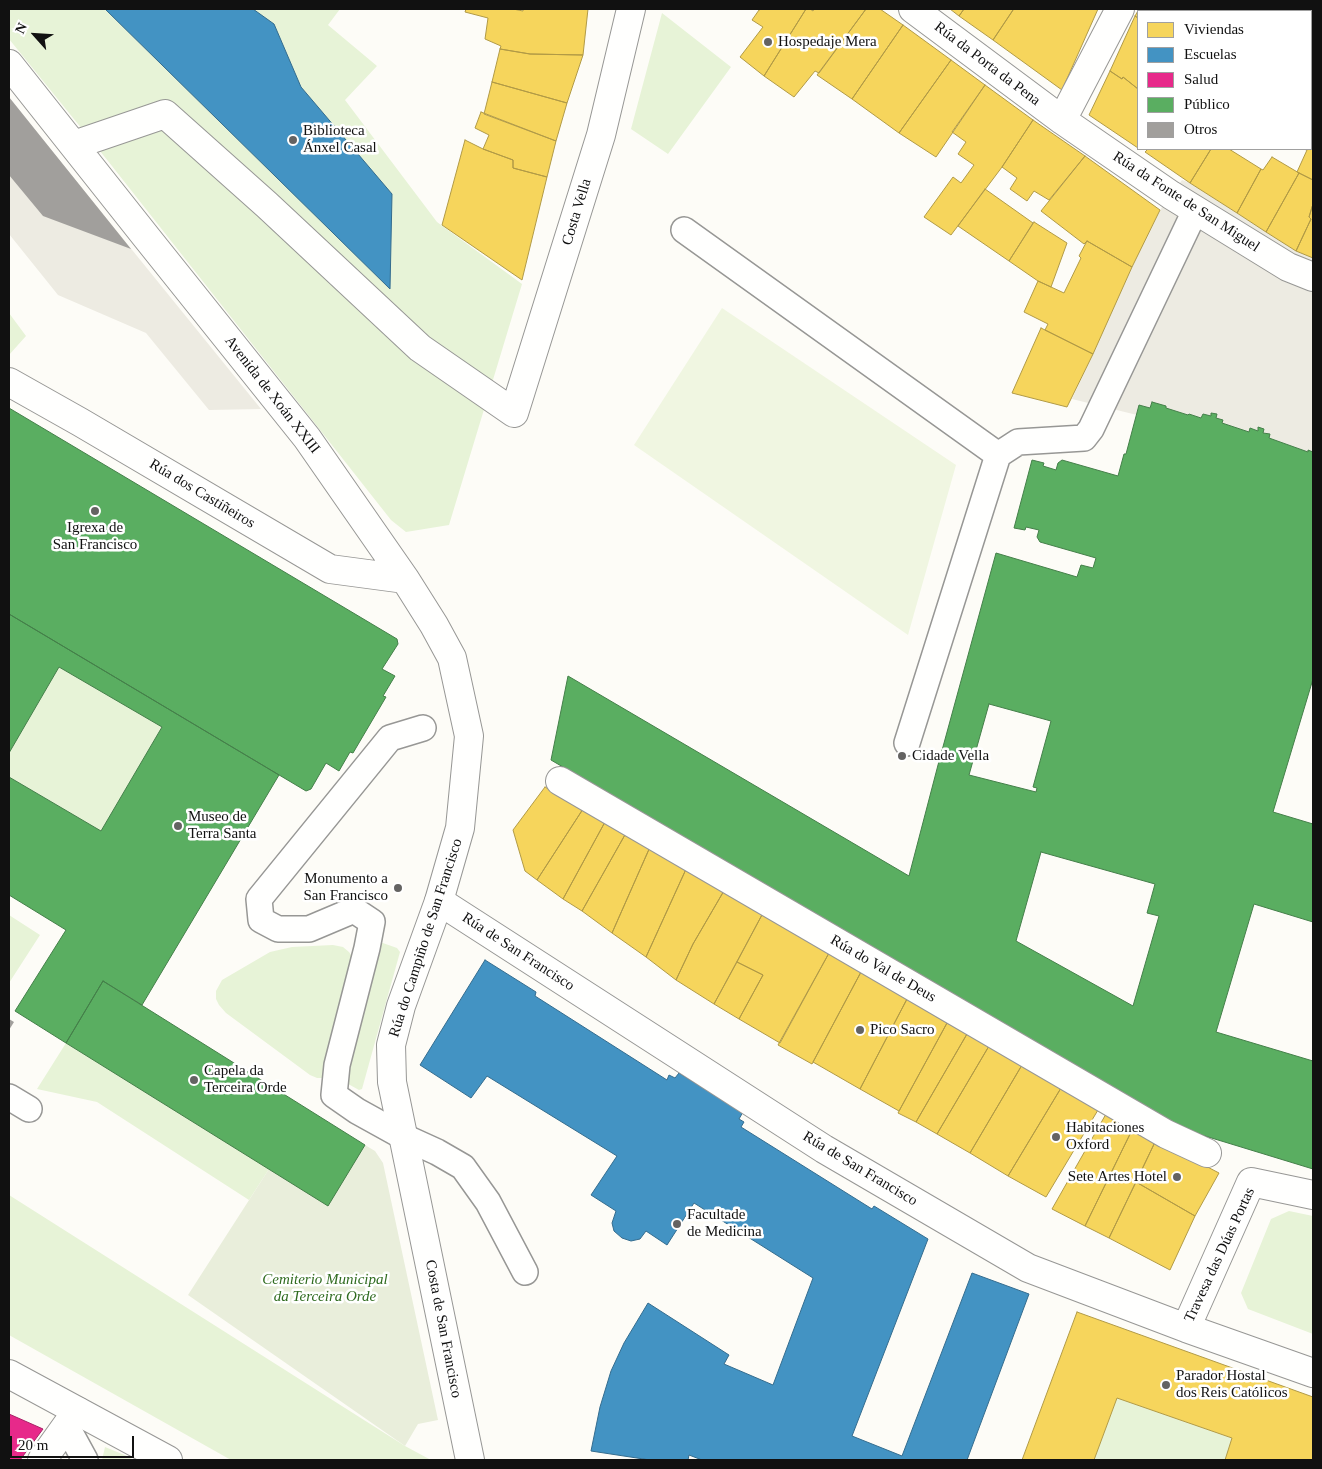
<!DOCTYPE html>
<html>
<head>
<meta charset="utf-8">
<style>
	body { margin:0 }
	#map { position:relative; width:1322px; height:1469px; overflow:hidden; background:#fdfcf7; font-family:Georgia,serif }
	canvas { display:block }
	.frame { position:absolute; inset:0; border:10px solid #111; pointer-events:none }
	.legend { position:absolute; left:1137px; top:10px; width:175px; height:140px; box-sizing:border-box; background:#fff; border:1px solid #a0a0a0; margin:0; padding:6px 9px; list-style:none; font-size:15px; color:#111 }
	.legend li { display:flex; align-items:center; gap:10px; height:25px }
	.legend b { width:25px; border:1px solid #a0a0a0 }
	.north { position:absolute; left:10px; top:10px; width:50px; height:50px; -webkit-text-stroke:4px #fff; paint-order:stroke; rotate:296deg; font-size:14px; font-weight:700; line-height:20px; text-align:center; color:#111 }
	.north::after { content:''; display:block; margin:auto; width:18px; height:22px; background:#111; clip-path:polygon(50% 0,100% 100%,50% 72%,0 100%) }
	.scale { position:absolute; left:10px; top:1436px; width:124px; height:22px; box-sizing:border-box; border:2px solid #111; border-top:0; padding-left:6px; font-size:15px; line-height:18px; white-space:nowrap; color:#111; -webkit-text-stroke:4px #fff; paint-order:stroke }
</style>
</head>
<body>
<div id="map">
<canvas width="1322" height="1469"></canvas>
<div class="frame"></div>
<ul class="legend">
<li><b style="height:14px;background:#f6d55c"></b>Viviendas</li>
<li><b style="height:14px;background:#4393c3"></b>Escuelas</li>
<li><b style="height:14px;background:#e7298a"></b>Salud</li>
<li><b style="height:14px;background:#5aae61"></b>Público</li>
<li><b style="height:14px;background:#a19f9c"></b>Otros</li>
</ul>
<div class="north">N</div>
<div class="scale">20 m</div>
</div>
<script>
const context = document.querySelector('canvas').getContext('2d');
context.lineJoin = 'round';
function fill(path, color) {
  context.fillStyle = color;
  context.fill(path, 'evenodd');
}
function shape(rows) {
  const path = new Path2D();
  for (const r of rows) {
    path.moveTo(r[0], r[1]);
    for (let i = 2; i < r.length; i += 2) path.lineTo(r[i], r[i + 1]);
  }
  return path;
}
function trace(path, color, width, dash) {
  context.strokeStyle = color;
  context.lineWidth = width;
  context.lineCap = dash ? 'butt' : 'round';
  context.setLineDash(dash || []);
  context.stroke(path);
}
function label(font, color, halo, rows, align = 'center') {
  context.font = font + ' Georgia,serif';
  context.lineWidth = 5;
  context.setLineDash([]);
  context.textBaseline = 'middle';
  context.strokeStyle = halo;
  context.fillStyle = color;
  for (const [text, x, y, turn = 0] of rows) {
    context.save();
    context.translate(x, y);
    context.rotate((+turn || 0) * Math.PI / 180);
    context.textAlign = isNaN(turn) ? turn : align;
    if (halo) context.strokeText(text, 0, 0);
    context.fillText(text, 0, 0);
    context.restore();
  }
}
fill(shape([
	[9,9,340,9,328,25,377,66,345,100,437,222,522,284,449,525,406,532,391,520,108,161,9,39],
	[662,13,731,67,668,154,631,129],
	[9,313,26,336,9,355],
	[59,667,162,727,101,831,9,777,9,753],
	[9,915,40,935,9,983],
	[380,942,397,948,400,952,362,1089,359,1090,341,1080],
	[333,945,343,947,349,952,353,958,326,1072,322,1078,317,1078,310,1075,226,1013,219,1005,216,999,216,991,222,980,270,952,292,947],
	[66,1043,269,1169,249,1200,97,1102,37,1089],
	[9,1195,405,1446,431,1460,231,1460,9,1335],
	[1289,1211,1313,1216,1313,1334,1248,1309,1241,1293,1271,1219],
	[1117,1398,1232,1438,1225,1460,1094,1460],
	[105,1447,127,1456,133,1460,102,1460]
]), '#e7f3d7');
fill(shape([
	[365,1145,375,1151,383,1163,438,1420,418,1424,405,1446,188,1295,269,1169]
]), '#e9eedb');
fill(shape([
	[722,308,956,465,908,635,634,445]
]), '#f0f6e1');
fill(shape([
	[9,98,261,409,209,410,146,333,58,295,9,234],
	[1182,180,1190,183,1296,251,1313,258,1313,452,1309,450,1308,452,1269,438,1269,434,1263,433,1258,428,1258,431,1250,428,1249,432,1222,423,1223,420,1216,418,1217,414,1212,413,1211,416,1203,414,1201,418,1189,414,1188,415,1166,408,1152,402,1150,408,1139,405,1137,415,1072,399,1132,267,1160,210]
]), '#edebe2');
const homes = shape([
	[466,9,513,9,523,11,523,9,588,9,583,55,530,54,500,49,501,46,485,39,488,18,465,12,466,9],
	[762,9,806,9,764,76,740,57,763,27,752,20,759,10,762,9],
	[806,9,810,9,813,11,814,9,866,9,819,73,815,71,794,97,764,76,806,9],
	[866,9,880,9,903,25,852,99,817,75,866,9],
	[950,9,964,9,959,16,950,9],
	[964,9,1011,9,1013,10,993,40,959,16,964,9],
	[1011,9,1098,9,1062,90,993,40,1013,10,1011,9],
	[1139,9,1200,9,1199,11,1138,11,1138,18,1135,16,1139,9],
	[1203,9,1249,9,1248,11,1202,11,1203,9],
	[1135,16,1138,18,1138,89,1123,77,1122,79,1110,71,1135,16],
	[903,25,951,60,899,133,852,99,903,25],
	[1311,48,1313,49,1313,73,1311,72,1311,48],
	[500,49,530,54,583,55,567,103,492,82,500,49],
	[951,60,985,85,936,157,899,133,951,60],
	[1110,71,1122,79,1123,77,1138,89,1138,148,1089,115,1110,71],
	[492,82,567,103,556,141,484,114,492,82],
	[985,85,1033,120,1002,167,951,235,924,217,953,177,961,183,974,165,958,154,966,142,952,132,985,85],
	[481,112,556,141,547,177,513,168,513,160,483,149,489,135,475,128,481,112],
	[1033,120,1085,156,1049,200,1034,191,1027,201,1010,189,1017,178,1002,167,1033,120],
	[1311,128,1313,129,1313,180,1297,172,1307,150,1303,149,1311,149,1311,128],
	[465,140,483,149,513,160,513,168,547,177,522,280,442,225,465,140],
	[1148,149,1211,149,1190,183,1145,152,1148,149],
	[1211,149,1229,149,1261,169,1237,213,1190,183,1211,149],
	[1085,156,1160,210,1132,267,1087,241,1084,244,1041,211,1085,156],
	[1272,157,1299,173,1266,232,1237,213,1261,169,1263,170,1272,157],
	[1299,173,1313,180,1313,204,1309,217,1311,219,1296,251,1266,232,1299,173],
	[985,189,1033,223,1009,261,958,226,985,189],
	[1313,204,1313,258,1296,251,1311,219,1309,217,1313,204],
	[1034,222,1067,243,1051,287,1038,281,1009,261,1034,222],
	[1087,241,1132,267,1093,354,1045,330,1048,324,1024,312,1038,281,1064,293,1081,258,1079,256,1087,241],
	[1041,328,1093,354,1067,407,1012,393,1041,328],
	[545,787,583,809,537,880,525,871,513,830,545,787],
	[583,809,605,822,563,899,537,880,583,809],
	[605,822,626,833,582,911,563,899,605,822],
	[626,833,650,847,612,933,582,911,626,833],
	[650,847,687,867,646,957,612,933,650,847],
	[687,867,725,889,693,944,676,980,646,957,687,867],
	[725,889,763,913,714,1004,676,980,693,944,725,889],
	[763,913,829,953,780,1043,739,1019,763,975,737,962,763,913],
	[829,953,861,972,812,1064,778,1045,829,953],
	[737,962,763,975,739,1019,714,1004,737,962],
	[861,972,907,999,860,1089,813,1062,861,972],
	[907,999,947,1023,899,1111,860,1089,907,999],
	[947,1023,967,1034,916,1122,898,1113,947,1023],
	[967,1034,989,1046,937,1134,916,1122,967,1034],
	[989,1046,1022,1065,970,1153,937,1134,989,1046],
	[1022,1065,1061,1088,1008,1176,970,1153,1022,1065],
	[1061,1088,1098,1110,1046,1197,1008,1176,1061,1088],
	[1106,1114,1133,1128,1085,1226,1052,1209,1106,1114],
	[1133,1128,1156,1140,1109,1238,1085,1226,1133,1128],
	[1156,1140,1219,1173,1195,1216,1136,1182,1156,1140],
	[1136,1182,1195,1216,1170,1270,1109,1238,1136,1182],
	[1077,1312,1313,1397,1313,1460,1225,1460,1232,1438,1117,1398,1094,1460,1022,1460,1077,1312]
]);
fill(homes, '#f6d55c');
trace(homes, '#b19a46', 1);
const schools = shape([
	[105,9,253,9,274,24,301,87,392,194,390,289,105,9],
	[485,960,536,992,535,996,667,1080,669,1075,675,1078,679,1073,743,1112,739,1119,744,1122,741,1127,872,1209,874,1206,928,1239,852,1436,902,1456,972,1273,1029,1294,967,1460,702,1460,689,1455,688,1460,650,1460,591,1451,600,1407,611,1371,624,1343,648,1303,729,1355,724,1364,773,1385,813,1278,694,1203,667,1245,646,1231,640,1239,631,1241,622,1238,614,1231,612,1223,616,1211,591,1195,617,1156,487,1076,471,1098,420,1065,485,960]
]);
fill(schools, '#4393c3');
trace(schools, '#346c8e', 1);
const health = shape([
	[9,1414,43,1429,20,1460,9,1460,9,1414]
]);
fill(health, '#e7298a');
trace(health, '#a72266', 1);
const public = shape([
	[1152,402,1166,406,1166,408,1188,415,1189,414,1201,418,1203,414,1211,416,1211,413,1217,414,1216,418,1223,420,1222,423,1249,432,1250,428,1258,431,1258,427,1264,429,1263,433,1270,434,1269,438,1308,452,1308,450,1313,452,1313,679,1273,812,1313,824,1313,922,1254,904,1216,1032,1313,1061,1313,1169,1169,1125,916,974,551,760,568,676,909,876,938,765,996,553,1077,577,1081,565,1093,568,1096,558,1040,542,1037,537,1039,530,1026,527,1025,530,1014,528,1032,460,1044,463,1043,466,1056,470,1058,463,1062,460,1118,476,1124,454,1126,454,1139,405,1150,408,1152,402],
	[989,704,1051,721,1033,787,1037,788,1036,792,969,775,989,704],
	[1041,852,1155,884,1147,913,1159,916,1133,1006,1016,941,1041,852],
	[9,408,397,639,398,644,382,669,395,676,383,696,386,697,353,753,350,752,339,771,326,763,311,789,306,791,9,614,9,408],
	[9,614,279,775,142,1005,103,981,66,1043,15,1011,66,930,9,895,9,777,101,831,162,727,59,667,9,753,9,614],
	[103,981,365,1145,328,1206,66,1043,103,981]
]);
fill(public, '#5aae61');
trace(public, '#447f49', 1);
fill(shape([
	[9,97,131,249,43,216,9,175],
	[9,1019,14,1022,9,1030]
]), '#a19f9c');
const service = shape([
	[684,230,998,455,1018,442,1084,438,1091,429,1195,211],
	[423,728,390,738,259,899,261,920,278,929,309,929,354,910,372,922,367,948,337,1065,334,1095,357,1111,404,1137,437,1152,463,1167,488,1202,525,1272],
	[907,743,998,455],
	[9,1097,29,1109],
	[67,1427,85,1460]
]);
const pedestrian = shape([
	[913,9,1062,120,1171,195,1288,267,1313,277],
	[1062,120,1120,9],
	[560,781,1166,1134,1207,1153],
	[439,901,824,1149,1028,1268,1186,1328,1313,1373],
	[1186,1328,1251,1182,1313,1195],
	[42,1460,77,1411]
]);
const minor = shape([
	[9,64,147,238,307,438,405,579,434,625,452,658,469,736,460,828,439,901,401,1006,391,1045,392,1082,470,1460],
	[74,145,165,114,267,205,420,348,514,413,601,135,631,9],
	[9,382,80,422,330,569,405,579],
	[9,1374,168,1460]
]);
trace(service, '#979795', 28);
trace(pedestrian, '#979795', 30);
trace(minor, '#979795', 30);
trace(service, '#fffffe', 25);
trace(pedestrian, '#fffffe', 28);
trace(minor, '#fffffe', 28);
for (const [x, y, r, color] of [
	[768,42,5,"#646362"],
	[293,140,5,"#646362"],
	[95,511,5,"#646362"],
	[902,756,5,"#646362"],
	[178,826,5,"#646362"],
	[398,888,5,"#646362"],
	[860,1030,5,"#646362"],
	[194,1080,5,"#646362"],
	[1056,1137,5,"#646362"],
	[1177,1177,5,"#646362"],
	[677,1224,5,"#646362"],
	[1166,1385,5,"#646362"]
]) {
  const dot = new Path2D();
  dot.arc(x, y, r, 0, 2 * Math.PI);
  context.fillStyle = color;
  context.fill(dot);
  trace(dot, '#fff', 2);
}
label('15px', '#111', '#fff', [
	["Hospedaje Mera",778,42],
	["Biblioteca",303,131],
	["Ánxel Casal",303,148],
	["Igrexa de",95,528,"center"],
	["San Francisco",95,545,"center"],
	["Cidade Vella",912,756],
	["Museo de",188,817],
	["Terra Santa",188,834],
	["Monumento a",388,879,"right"],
	["San Francisco",388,896,"right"],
	["Pico Sacro",870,1030],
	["Capela da",204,1071],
	["Terceira Orde",204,1088],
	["Habitaciones",1066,1128],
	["Oxford",1066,1145],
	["Sete Artes Hotel",1167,1177,"right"],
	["Facultade",687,1215],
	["de Medicina",687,1232],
	["Parador Hostal",1176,1376],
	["dos Reis Católicos",1176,1393]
], 'left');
label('15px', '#111', '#fff', [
	["Rúa da Porta da Pena",987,64,37],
	["Rúa da Fonte de San Miguel",1186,202,33],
	["Costa Vella",577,212,-73],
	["Avenida de Xoán XXIII",272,395,52],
	["Rúa dos Castiñeiros",202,494,31],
	["Rúa do Campiño de San Francisco",426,938,-72],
	["Rúa de San Francisco",518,952,33],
	["Rúa do Val de Deus",883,969,30],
	["Rúa de San Francisco",860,1169,31],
	["Travesa das Dúas Portas",1220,1255,-65],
	["Costa de San Francisco",443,1329,79]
]);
label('italic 15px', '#2f6b1f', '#fff', [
	["Cemiterio Municipal",325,1280],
	["da Terceira Orde",325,1297]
]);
</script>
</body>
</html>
